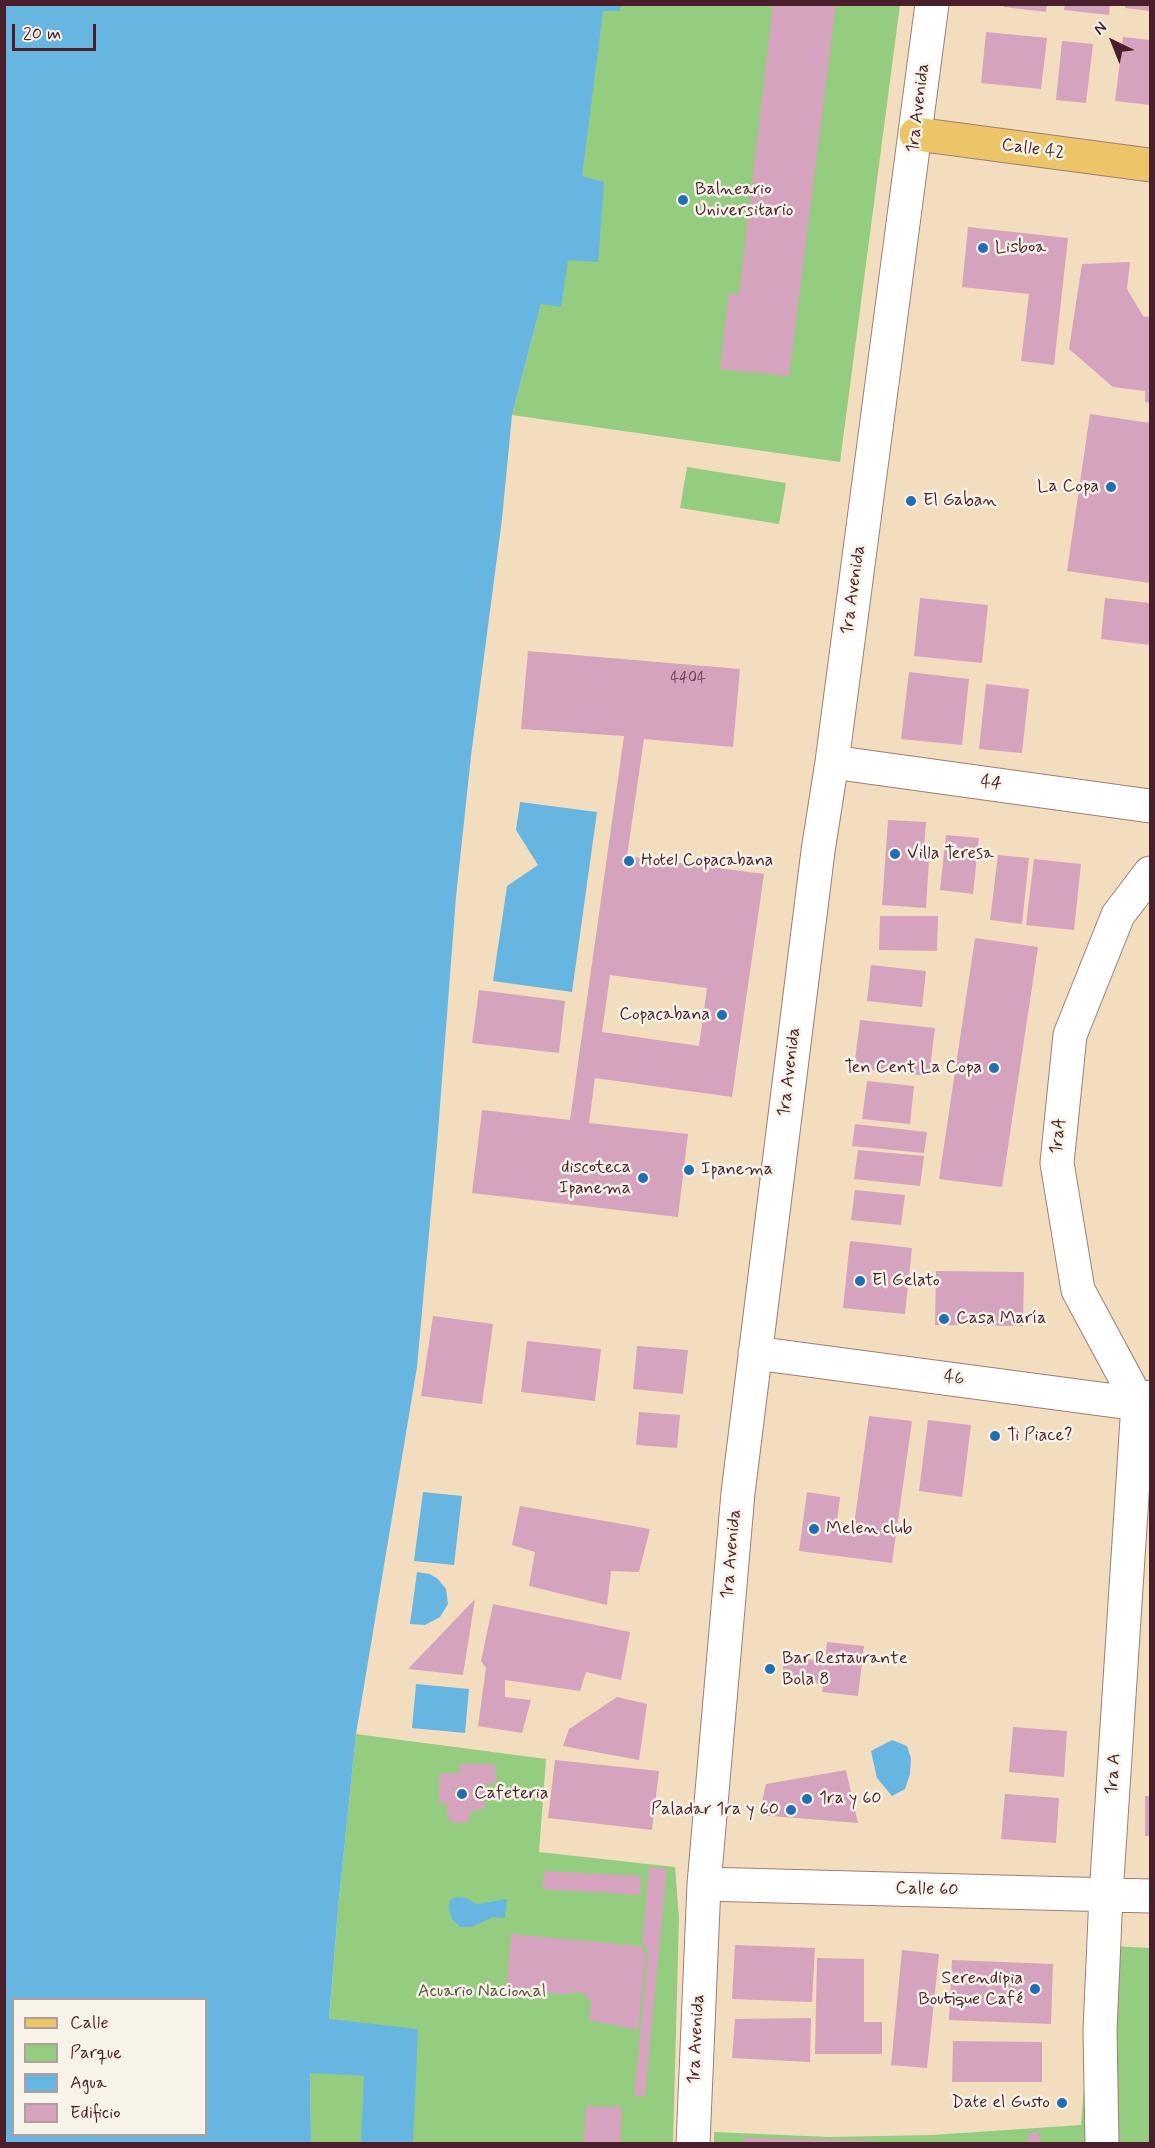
<!DOCTYPE html>
<html>
<head>
<meta charset="utf-8">
<style>
	body { margin:0 }
	#map { position:relative; width:1155px; height:2148px; overflow:hidden; background:#f2debf; font-family:Mynerve,sans-serif }
	canvas { display:block }
	.frame { position:absolute; inset:0; border:6px solid #4a1f2b; pointer-events:none }
	.legend { position:absolute; left:12px; top:1998px; width:195px; height:138px; box-sizing:border-box; background:#f7f3e8; border:2px solid #b29e9c; margin:0; padding:8px 10px; list-style:none; font-size:18px; color:#4a1f2b }
	.legend li { display:flex; align-items:center; gap:12px; height:30px }
	.legend b { width:30px; border:2px solid #b29e9c }
	.north { position:absolute; left:1083px; top:12px; width:60px; height:60px; -webkit-text-stroke:4px #f7f3e8; paint-order:stroke; rotate:317deg; font-size:16px; font-weight:700; line-height:24px; text-align:center; color:#4a1f2b }
	.north::after { content:''; display:block; margin:auto; width:21px; height:27px; background:#4a1f2b; clip-path:polygon(50% 0,100% 100%,50% 72%,0 100%) }
	.scale { position:absolute; left:12px; top:24px; width:84px; height:27px; box-sizing:border-box; border:3px solid #4a1f2b; border-top:0; padding-left:8px; font-size:18px; line-height:21px; white-space:nowrap; color:#4a1f2b; -webkit-text-stroke:4px #f7f3e8; paint-order:stroke }
</style>
</head>
<body>
<div id="map">
<canvas width="1155" height="2148"></canvas>
<div class="frame"></div>
<ul class="legend">
<li><b style="height:8px;background:#edc569"></b>Calle</li>
<li><b style="height:16px;background:#94cd80"></b>Parque</li>
<li><b style="height:16px;background:#67b6e2"></b>Agua</li>
<li><b style="height:16px;background:#d5a3bd"></b>Edificio</li>
</ul>
<div class="north">N</div>
<div class="scale">20 m</div>
</div>
<script>
const context = document.querySelector('canvas').getContext('2d');
context.lineJoin = 'round';
function fill(path, color) {
  context.fillStyle = color;
  context.fill(path, 'evenodd');
}
function shape(rows) {
  const path = new Path2D();
  for (const r of rows) {
    if (r.length === 3) {
      path.moveTo(r[0] + r[2], r[1]);
      path.arc(r[0], r[1], r[2], 0, 2 * Math.PI);
      continue;
    }
    path.moveTo(r[0], r[1]);
    for (let i = 2; i < r.length; i += 2) path.lineTo(r[i], r[i + 1]);
  }
  return path;
}
function trace(path, color, width, dash) {
  context.strokeStyle = color;
  context.lineWidth = width;
  context.lineCap = dash ? 'butt' : 'round';
  context.setLineDash(dash || []);
  context.stroke(path);
}
function label(font, color, halo, rows, align = 'center') {
  context.font = font + ' Mynerve,sans-serif';
  context.lineWidth = 5;
  context.setLineDash([]);
  context.textBaseline = 'middle';
  context.strokeStyle = halo;
  context.fillStyle = color;
  for (const [text, x, y, turn = 0] of rows) {
    context.save();
    context.translate(x, y);
    context.rotate((+turn || 0) * Math.PI / 180);
    context.textAlign = isNaN(turn) ? turn : align;
    if (halo) context.strokeText(text, 0, 0);
    context.fillText(text, 0, 0);
    context.restore();
  }
}
fill(shape([
	[518,5,900,5,840,462,512,415,541,304],
	[687,467,786,483,779,524,680,508],
	[356,1734,546,1759,539,1852,675,1867,679,1918,673,2143,311,2143,310,2073,329,2020,339,1899],
	[1095,1945,1150,1948,1150,2143,714,2144,714,2132,829,2137,932,2135,1081,2125]
]), '#94cd80');
fill(shape([
	[5,4,621,5,620,11,603,11,582,176,604,182,598,262,568,260,561,307,541,304,512,415,502,519,471,756,456,897,437,1145,417,1367,356,1734,339,1899,329,2019,418,2029,413,2143,361,2143,364,2076,310,2073,311,2143,5,2143],
	[14,2000,206,2000,206,2134,14,2134],
	[520,802,597,812,572,992,493,981,507,886,538,865,516,830],
	[423,1492,462,1496,454,1565,414,1561],
	[417,1572,430,1574,438,1579,446,1589,448,1604,440,1617,425,1625,410,1624],
	[416,1684,469,1689,465,1733,412,1728],
	[892,1740,907,1746,911,1758,910,1774,905,1789,892,1796,877,1778,871,1751],
	[455,1897,466,1898,477,1904,507,1899,505,1918,494,1917,471,1927,460,1927,452,1919,449,1909,449,1902]
]), '#67b6e2');
fill(shape([
	[773,4,836,4,789,376,720,369,729,292,739,295],
	[1004,4,1047,4,1046,12,1004,7],
	[1065,4,1110,4,1109,15,1064,10],
	[1126,4,1150,4,1150,11,1125,8],
	[986,32,1047,38,1041,89,981,83],
	[1123,37,1150,40,1150,105,1115,101],
	[1062,41,1093,44,1086,103,1056,100],
	[968,227,1068,238,1054,365,1021,361,1029,294,962,287],
	[1130,262,1127,289,1143,316,1150,317,1150,403,1145,402,1145,391,1113,387,1069,349,1082,264],
	[1090,414,1150,423,1150,583,1067,571],
	[920,598,988,605,982,663,914,656],
	[1105,598,1150,603,1150,645,1101,639],
	[528,651,740,669,733,747,644,739,627,856,764,874,732,1097,595,1078,589,1123,688,1134,678,1217,472,1193,482,1110,570,1120,624,736,521,729],
	[610,975,707,988,699,1046,602,1032],
	[909,672,969,679,962,745,901,739],
	[986,684,1029,689,1022,753,979,749],
	[888,820,926,822,923,860,929,860,926,908,882,905],
	[946,835,979,838,973,894,940,890],
	[998,855,1029,858,1022,924,990,920],
	[1034,859,1081,864,1074,930,1026,925],
	[880,916,938,916,937,951,879,950],
	[975,938,1038,947,1002,1187,939,1179],
	[871,965,926,971,922,1007,867,1001],
	[479,990,565,1001,559,1053,472,1043],
	[860,1020,935,1028,929,1076,854,1068],
	[867,1081,914,1086,910,1124,862,1119],
	[855,1124,927,1132,924,1153,852,1146],
	[858,1150,924,1156,920,1186,854,1179],
	[855,1190,905,1195,901,1225,851,1220],
	[850,1241,912,1248,905,1314,843,1308],
	[936,1271,1024,1272,1023,1326,935,1325],
	[433,1316,493,1324,482,1404,421,1396],
	[527,1341,601,1349,595,1401,521,1392],
	[637,1346,688,1350,683,1394,633,1389],
	[639,1412,680,1415,677,1448,636,1445],
	[869,1416,912,1421,892,1563,799,1551,807,1492,840,1497,837,1522,854,1525],
	[928,1420,971,1425,962,1497,919,1491],
	[520,1506,650,1529,639,1572,611,1571,607,1605,529,1586,535,1552,512,1545],
	[475,1599,463,1675,408,1669],
	[493,1604,630,1632,621,1680,586,1672,580,1691,505,1680,505,1697,531,1700,522,1733,478,1726,486,1668,481,1661],
	[827,1642,864,1646,858,1696,822,1692,823,1684,782,1679,784,1657,825,1661],
	[617,1697,647,1704,639,1760,563,1746,569,1729],
	[1013,1727,1067,1731,1064,1777,1009,1772],
	[555,1760,659,1771,652,1830,548,1818],
	[460,1764,495,1764,496,1782,486,1785,485,1809,471,1811,469,1822,452,1823,447,1816,447,1804,439,1803,439,1774,459,1773],
	[846,1770,858,1823,759,1815,766,1784],
	[1005,1794,1059,1798,1056,1843,1001,1839],
	[1145,1796,1150,1796,1150,1836,1145,1836],
	[649,1867,667,1869,645,2096,634,2096,648,1951,642,1943],
	[544,1871,641,1876,640,1895,542,1889],
	[511,1934,640,1946,646,1954,638,2030,589,2020,591,2002,582,1992,566,1994,506,1990],
	[735,1945,815,1948,812,2002,732,1999],
	[902,1950,939,1954,927,2068,891,2065],
	[817,1958,864,1959,864,2022,882,2022,882,2054,815,2054],
	[952,1960,1053,1964,1051,2024,949,2020],
	[811,2018,810,2062,732,2058,735,2019],
	[953,2041,1042,2042,1042,2082,952,2082],
	[586,2106,622,2107,620,2144,584,2144],
	[1034,2138,6],
	[744,2138,873,2141,874,2144,744,2144]
]), '#d5a3bd');
const minor = shape([
	[832,762,1150,806],
	[755,1353,1138,1404,1150,1397],
	[1150,1424,1078,1290,1057,1163,1070,1035,1118,915,1150,873],
	[704,1884,1150,1896],
	[693,2144,704,1884,738,1493,818,851,832,762,932,4],
	[1102,2144,1100,2030,1106,1895,1138,1404]
]);
const major = shape([
	[916,134,1150,165]
]);
trace(minor, '#9e7e75', 35);
trace(major, '#9e7e75', 35);
trace(minor, '#fff', 33);
trace(major, '#edc569', 33);
for (const [x, y, r, color] of [
	[683,200,6,"#1f6fb2"],
	[983,248,6,"#1f6fb2"],
	[1111,487,6,"#1f6fb2"],
	[911,501,6,"#1f6fb2"],
	[895,854,6,"#1f6fb2"],
	[629,861,6,"#1f6fb2"],
	[722,1015,6,"#1f6fb2"],
	[994,1068,6,"#1f6fb2"],
	[689,1170,6,"#1f6fb2"],
	[643,1178,6,"#1f6fb2"],
	[860,1281,6,"#1f6fb2"],
	[944,1319,6,"#1f6fb2"],
	[995,1436,6,"#1f6fb2"],
	[814,1529,6,"#1f6fb2"],
	[770,1669,6,"#1f6fb2"],
	[462,1794,6,"#1f6fb2"],
	[807,1799,6,"#1f6fb2"],
	[791,1810,6,"#1f6fb2"],
	[1035,1989,6,"#1f6fb2"],
	[1062,2103,6,"#1f6fb2"]
]) {
  const dot = new Path2D();
  dot.arc(x, y, r, 0, 2 * Math.PI);
  context.fillStyle = color;
  context.fill(dot);
  trace(dot, '#f7f3e8', 2);
}
label('15px', '#6d4050', null, [
	["4404",688,679]
]);
label('18px', '#4a1f2b', '#f7f3e8', [
	["1ra Avenida",919,108,-83],
	["Calle 42",1033,150,8],
	["1ra Avenida",854,590,-82],
	["44",991,784,8],
	["1ra Avenida",790,1072,-83],
	["1raA",1059,1136,-84],
	["46",954,1379,8],
	["1ra Avenida",732,1554,-85],
	["1ra A",1114,1774,-86],
	["Calle 60",927,1890,2],
	["1ra Avenida",697,2039,-87]
]);
label('18px', '#4a1f2b', '#f7f3e8', [
	["Balneario",695,190],
	["Universitario",695,211],
	["Lisboa",995,248],
	["La Copa",1099,487,"right"],
	["El Gaban",923,501],
	["Villa Teresa",907,854],
	["Hotel Copacabana",641,861],
	["Copacabana",710,1015,"right"],
	["Ten Cent La Copa",982,1068,"right"],
	["discoteca",631,1168,"right"],
	["Ipanema",631,1189,"right"],
	["Ipanema",701,1170],
	["El Gelato",872,1281],
	["Casa María",956,1319],
	["Ti Piace?",1007,1436],
	["Melen club",826,1529],
	["Bar Restaurante",782,1659],
	["Bola 8",782,1680],
	["Cafeteria",474,1794],
	["1ra y 60",819,1799],
	["Paladar 1ra y 60",779,1810,"right"],
	["Serendipia",1023,1979,"right"],
	["Boutique Café",1023,2000,"right"],
	["Date el Gusto",1050,2103,"right"]
], 'left');
label('18px', '#605344', '#f7f3e8', [
	["Acuario Nacional",482,1992]
]);
</script>
</body>
</html>
